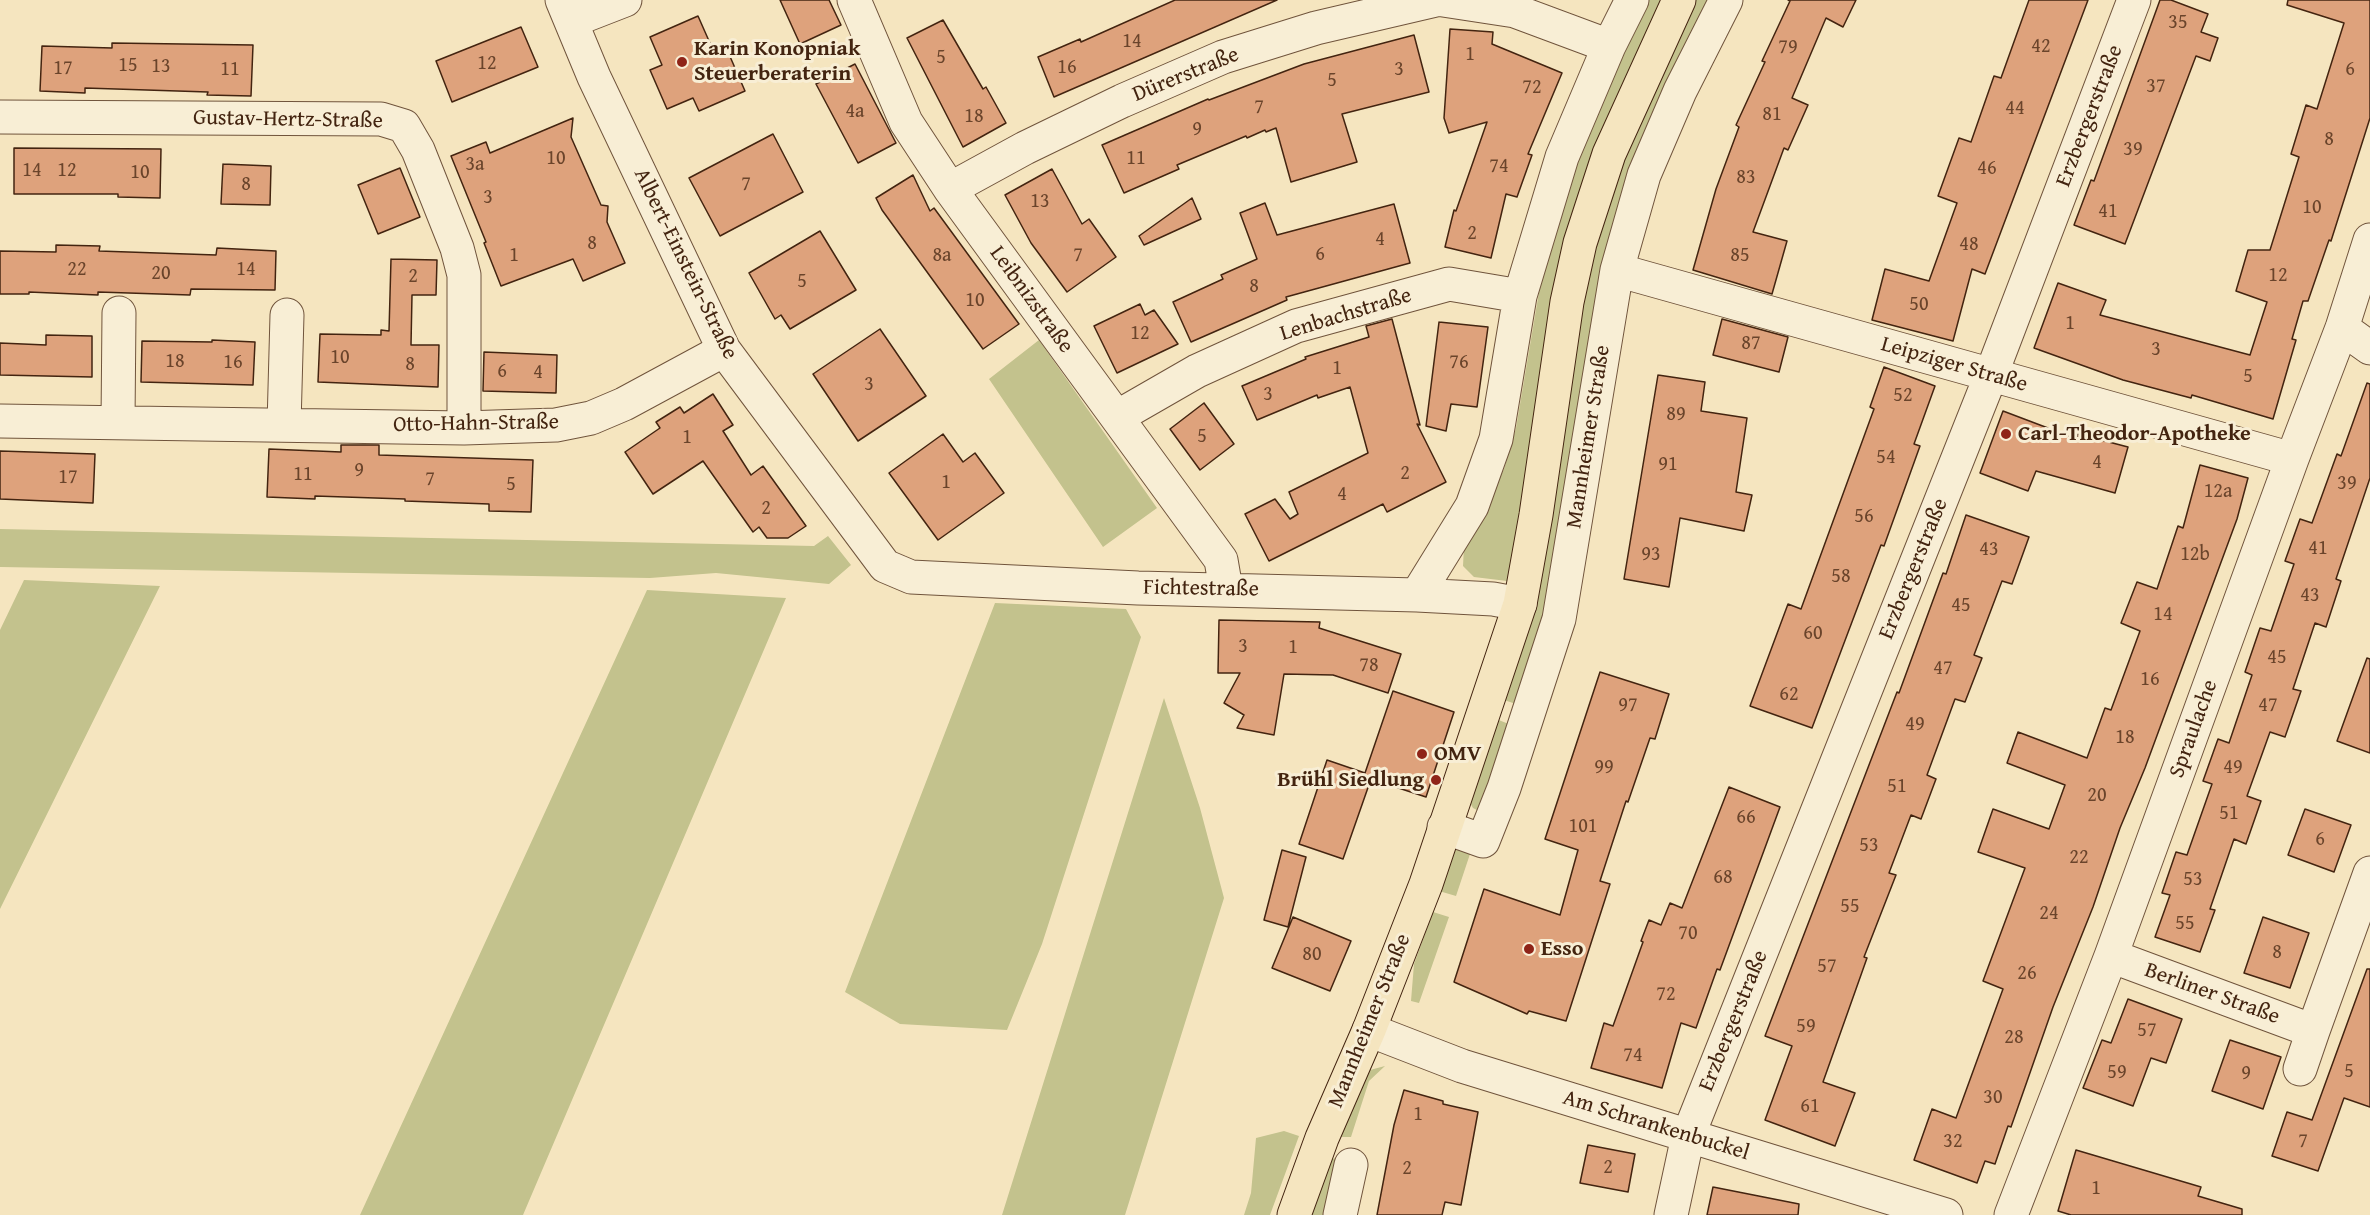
<!DOCTYPE html>
<html>
<head>
<meta charset="utf-8">
<style>
	body { margin:0 }
	canvas { display:block; background:#f5e5bf }
</style>
</head>
<body>
<canvas width="2370" height="1215"></canvas>
<script>
const context = document.querySelector('canvas').getContext('2d');
context.lineJoin = 'round';
function fill(path, color) {
  context.fillStyle = color;
  context.fill(path, 'evenodd');
}
function shape(rows) {
  const path = new Path2D();
  for (const r of rows) {
    path.moveTo(r[0], r[1]);
    for (let i = 2; i < r.length; i += 2) path.lineTo(r[i], r[i + 1]);
  }
  return path;
}
function trace(path, color, width, dash) {
  context.strokeStyle = color;
  context.lineWidth = width;
  context.lineCap = dash ? 'butt' : 'round';
  context.setLineDash(dash || []);
  context.stroke(path);
}
function label(font, color, halo, rows, align = 'center') {
  context.font = font + ' "Gentium Book Plus",serif';
  context.lineWidth = 6;
  context.setLineDash([]);
  context.textBaseline = 'middle';
  context.strokeStyle = halo;
  context.fillStyle = color;
  for (const [text, x, y, turn = 0] of rows) {
    context.save();
    context.translate(x, y);
    context.rotate((+turn || 0) * Math.PI / 180);
    context.textAlign = isNaN(turn) ? turn : align;
    if (halo) context.strokeText(text, 0, 0);
    context.fillText(text, 0, 0);
    context.restore();
  }
}
fill(shape([
	[1644,0,1664,0,1635,60,1507,581,1474,577,1463,566,1464,546,1504,469,1516,428,1548,239,1567,178],
	[1694,0,1715,0,1678,74,1553,609,1522,706,1501,699,1581,305,1600,225,1622,159],
	[1039,340,1157,508,1103,547,989,379],
	[0,529,814,546,828,536,851,565,829,584,716,573,650,578,0,567],
	[24,580,160,586,0,909,0,630],
	[647,590,786,598,523,1215,360,1215],
	[995,603,1126,609,1141,637,1042,944,1007,1030,900,1024,845,992],
	[1164,698,1200,808,1224,898,1125,1215,1002,1215],
	[1496,719,1514,726,1485,809,1477,810,1473,808,1469,801],
	[1455,847,1469,849,1470,854,1456,896,1439,891],
	[1433,912,1449,917,1419,1003,1411,1001,1414,964],
	[1385,1066,1369,1081,1351,1137,1341,1137,1362,1082,1370,1070],
	[1284,1131,1299,1136,1270,1215,1244,1215,1251,1193,1256,1138],
	[1341,1157,1330,1215,1310,1215,1332,1159]
]), '#c3c28d');
const building = shape([
	[780,0,829,0,841,25,800,44,780,0],
	[1175,0,1277,0,1054,97,1038,57,1080,39,1081,42,1175,0],
	[1788,0,1856,0,1843,27,1826,18,1792,98,1808,105,1788,150,1784,148,1753,232,1787,241,1772,294,1693,270,1716,189,1739,127,1736,125,1765,62,1762,61,1790,1,1788,0],
	[2029,0,2088,0,1985,274,1972,269,1953,341,1872,320,1885,269,1929,281,1957,203,1938,196,1959,138,1971,142,1994,76,2001,78,2029,0],
	[2160,0,2171,0,2208,14,2201,32,2218,38,2210,61,2196,56,2125,244,2074,225,2091,180,2094,181,2160,0],
	[2288,0,2370,0,2370,118,2331,241,2329,240,2308,301,2303,301,2292,339,2296,340,2273,419,2192,395,2191,398,2123,380,2034,348,2058,283,2106,300,2100,315,2250,355,2267,302,2236,291,2248,250,2270,250,2299,157,2291,154,2306,105,2317,109,2344,23,2287,5,2288,0],
	[698,16,713,50,725,45,745,91,699,111,693,98,667,109,650,70,662,65,650,37,698,16],
	[943,20,983,89,986,87,1006,123,963,147,907,38,943,20],
	[521,27,538,67,452,102,436,61,521,27],
	[1450,29,1493,32,1492,44,1562,73,1528,154,1532,155,1517,197,1506,194,1491,258,1445,247,1454,210,1456,211,1487,122,1449,133,1444,118,1450,29],
	[1414,35,1429,92,1342,114,1357,162,1291,182,1276,128,1266,132,1265,130,1247,138,1246,136,1177,165,1179,169,1124,193,1102,145,1208,99,1209,100,1304,64,1414,35],
	[112,43,253,45,251,96,207,95,208,92,85,88,85,93,40,91,42,46,112,48,112,43],
	[855,64,896,143,858,163,816,84,855,64],
	[573,118,571,137,601,205,608,206,607,222,625,263,583,281,573,259,501,286,484,243,486,242,451,156,486,142,490,153,573,118],
	[773,134,803,192,720,236,689,178,773,134],
	[14,148,161,149,160,198,118,197,118,194,14,194,14,148],
	[223,164,271,166,270,205,221,204,223,164],
	[400,168,420,217,378,234,358,185,400,168],
	[1052,169,1082,224,1089,219,1116,257,1067,292,1031,243,1005,195,1052,169],
	[913,175,930,211,934,208,1019,324,983,349,882,210,876,198,913,175],
	[1192,198,1201,219,1144,245,1139,236,1192,198],
	[1265,203,1277,235,1394,204,1410,263,1286,297,1287,300,1191,342,1173,302,1223,279,1221,275,1257,259,1240,213,1265,203],
	[820,231,856,290,790,329,781,315,775,319,749,273,820,231],
	[56,245,100,246,99,251,216,255,217,248,276,251,275,290,191,289,190,295,98,292,98,295,29,292,29,294,0,294,0,251,56,252,56,245],
	[391,259,437,260,436,295,412,295,411,345,439,345,438,387,318,382,320,334,381,335,381,330,389,331,391,259],
	[1140,304,1145,315,1154,310,1178,344,1117,373,1094,326,1140,304],
	[1392,319,1420,425,1417,424,1446,482,1387,512,1383,504,1269,561,1245,514,1275,499,1290,519,1298,514,1289,492,1368,453,1350,387,1318,398,1317,395,1257,420,1242,386,1306,359,1305,357,1369,337,1366,326,1392,319],
	[1722,319,1788,337,1779,372,1713,355,1722,319],
	[1439,322,1488,327,1477,407,1451,404,1446,431,1426,426,1439,322],
	[880,329,926,396,858,441,813,374,880,329],
	[46,335,92,336,92,377,0,375,0,343,46,345,46,335],
	[212,340,255,342,253,385,141,382,142,341,212,342,212,340],
	[484,352,557,355,556,393,483,391,484,352],
	[1884,367,1935,386,1914,444,1920,446,1884,546,1881,545,1812,728,1750,706,1788,604,1801,609,1874,409,1870,407,1884,367],
	[1658,375,1705,382,1701,411,1747,418,1736,492,1752,495,1744,531,1680,518,1669,587,1624,579,1658,375],
	[2367,383,2370,384,2370,478,2336,579,2341,581,2326,627,2315,623,2293,689,2301,691,2285,737,2270,732,2247,796,2261,801,2246,844,2234,839,2210,909,2215,910,2200,952,2155,937,2170,895,2162,893,2176,852,2187,855,2212,784,2203,781,2218,739,2229,743,2252,675,2245,672,2260,628,2271,631,2294,564,2285,561,2300,519,2312,523,2337,454,2341,456,2367,383],
	[713,394,733,425,723,431,751,475,763,466,806,526,788,538,767,538,759,527,753,532,703,461,653,494,625,452,660,428,656,422,680,407,684,413,713,394],
	[1204,403,1234,444,1200,470,1170,429,1204,403],
	[2003,411,2077,439,2078,434,2128,447,2115,493,2036,471,2028,491,1980,473,2003,411],
	[943,434,963,462,975,453,1004,493,938,540,889,473,943,434],
	[341,445,379,445,379,455,533,460,531,512,489,511,489,504,405,501,405,499,315,496,315,499,267,497,269,449,341,452,341,445],
	[0,451,95,454,93,503,0,499,0,451],
	[2200,465,2248,478,2237,519,2145,768,2120,828,2093,907,2053,1007,2011,1127,2008,1126,1995,1164,1985,1161,1977,1183,1914,1160,1932,1109,1956,1118,2003,989,1983,981,2025,868,1978,852,1993,809,2049,829,2065,785,2007,763,2018,732,2087,758,2105,708,2111,710,2140,631,2121,623,2137,582,2157,589,2178,526,2183,528,2200,465],
	[1966,515,2029,537,2012,584,2002,581,1974,655,1982,658,1965,702,1955,699,1927,775,1936,779,1921,819,1911,815,1889,873,1896,875,1864,957,1867,958,1823,1082,1855,1093,1835,1146,1765,1120,1792,1046,1765,1036,1897,692,1899,693,1943,573,1946,574,1966,515],
	[1219,620,1320,622,1319,628,1401,654,1388,693,1333,675,1284,674,1274,735,1237,728,1244,715,1224,703,1240,673,1218,673,1219,620],
	[2367,658,2370,659,2370,753,2337,741,2367,658],
	[1600,672,1669,694,1655,739,1650,738,1628,802,1626,801,1600,881,1610,884,1566,1021,1529,1011,1527,1014,1454,982,1484,889,1560,915,1578,850,1545,839,1600,672],
	[1393,691,1454,712,1426,797,1371,779,1343,859,1299,844,1327,760,1365,773,1393,691],
	[1729,787,1780,807,1720,970,1717,969,1696,1028,1681,1023,1662,1088,1591,1068,1604,1023,1613,1026,1643,942,1641,941,1649,920,1661,925,1670,903,1682,908,1729,787],
	[2305,809,2351,825,2334,872,2288,855,2305,809],
	[1282,850,1306,857,1288,927,1264,920,1282,850],
	[1293,917,1351,941,1330,991,1272,968,1293,917],
	[2263,917,2309,933,2290,988,2244,973,2263,917],
	[2367,969,2370,969,2370,1107,2344,1098,2318,1171,2272,1156,2287,1112,2312,1120,2367,969],
	[2128,999,2182,1019,2166,1063,2151,1058,2133,1106,2083,1088,2102,1040,2111,1043,2128,999],
	[2230,1040,2281,1057,2263,1109,2212,1091,2230,1040],
	[1404,1090,1443,1101,1443,1104,1478,1112,1461,1205,1445,1202,1442,1215,1377,1215,1394,1125,1404,1090],
	[1588,1145,1635,1154,1628,1192,1580,1183,1588,1145],
	[2076,1150,2201,1187,2198,1196,2242,1209,2242,1215,2071,1215,2058,1211,2076,1150],
	[1713,1187,1799,1204,1798,1215,1707,1215,1713,1187]
]);
fill(building, '#dea27c');
trace(building, '#432410', 1.5);
const minor = shape([
	[562,0,594,77,724,350,885,566,911,577,1138,588,1417,595,1493,599,1520,604],
	[854,0,906,122,950,189,1221,560,1226,589],
	[1443,0,1515,11,1609,46],
	[571,21,625,0],
	[0,117,381,119,404,126,418,150,457,248,464,275,464,428],
	[950,189,1025,148,1122,101,1223,57,1316,28,1436,0],
	[1617,270,2292,459],
	[2342,328,2370,348],
	[1117,417,1197,371,1296,326,1449,284,1520,296],
	[0,421,464,428,556,425,591,418,624,404,724,350],
	[118,422,119,313],
	[284,425,287,315],
	[1417,595,1472,506,1496,439,1520,296,1562,157,1609,46,1632,0],
	[1444,827,1483,841,1504,788,1559,619,1617,270,1644,175,1680,91,1726,0],
	[2111,956,2313,1031,2370,873],
	[1369,1030,1462,1066,1946,1215],
	[2300,1069,2313,1031],
	[1340,1215,1351,1165],
	[1671,1215,1688,1136,1991,375,2134,0],
	[2011,1215,2111,956,2292,459,2342,328,2370,240]
]);
const major = shape([
	[1294,1215,1322,1138,1369,1030,1426,884,1520,604,1536,515,1567,302,1580,243,1609,154,1679,0]
]);
trace(minor, '#70543c', 35);
trace(major, '#432410', 35);
trace(minor, '#f8eed5', 33);
trace(major, '#f5e5bf', 33);
for (const [x, y, r, color] of [
	[682,62,6,"#8f2418"],
	[2006,434,6,"#8f2418"],
	[1422,754,6,"#8f2418"],
	[1436,780,6,"#8f2418"],
	[1529,949,6,"#8f2418"]
]) {
  const dot = new Path2D();
  dot.arc(x, y, r, 0, 2 * Math.PI);
  context.fillStyle = color;
  context.fill(dot);
  trace(dot, '#f8eed5', 2);
}
label('20px', '#6a442b', null, [
	["35",2178,23],
	["14",1132,42],
	["42",2041,47],
	["79",1788,48],
	["1",1470,55],
	["5",941,58],
	["12",487,64],
	["15",128,66],
	["13",161,67],
	["16",1067,68],
	["17",63,69],
	["11",230,70],
	["3",1399,70],
	["6",2350,70],
	["5",1332,81],
	["37",2156,87],
	["72",1532,88],
	["7",1259,108],
	["44",2015,109],
	["4a",855,112],
	["81",1772,115],
	["18",974,117],
	["9",1197,130],
	["8",2329,140],
	["39",2133,150],
	["10",556,159],
	["11",1136,159],
	["3a",475,165],
	["74",1499,167],
	["46",1987,169],
	["14",32,171],
	["12",67,171],
	["10",140,173],
	["83",1746,178],
	["8",246,185],
	["7",746,185],
	["3",488,198],
	["13",1040,202],
	["10",2312,208],
	["41",2108,212],
	["2",1472,234],
	["4",1380,240],
	["8",592,244],
	["48",1969,245],
	["6",1320,255],
	["1",514,256],
	["8a",942,256],
	["7",1078,256],
	["85",1740,256],
	["22",77,270],
	["14",246,270],
	["20",161,274],
	["12",2278,276],
	["2",413,277],
	["5",802,282],
	["8",1254,287],
	["10",975,301],
	["50",1919,305],
	["1",2070,324],
	["12",1140,334],
	["87",1751,344],
	["3",2156,350],
	["10",340,358],
	["18",175,362],
	["16",233,363],
	["76",1459,363],
	["8",410,365],
	["1",1337,369],
	["6",502,372],
	["4",538,373],
	["5",2248,377],
	["3",869,385],
	["3",1268,395],
	["52",1903,396],
	["89",1676,415],
	["5",1202,437],
	["1",687,438],
	["54",1886,458],
	["4",2097,463],
	["91",1668,465],
	["9",359,471],
	["2",1405,474],
	["11",303,475],
	["17",68,478],
	["7",430,480],
	["1",946,483],
	["39",2347,484],
	["5",511,485],
	["12a",2218,492],
	["4",1342,495],
	["2",766,509],
	["56",1864,517],
	["41",2318,549],
	["43",1989,550],
	["93",1651,555],
	["12b",2195,555],
	["58",1841,577],
	["43",2310,596],
	["45",1961,606],
	["14",2163,615],
	["60",1813,634],
	["3",1243,647],
	["1",1293,648],
	["45",2277,658],
	["78",1369,666],
	["47",1943,669],
	["16",2150,680],
	["62",1789,695],
	["97",1628,706],
	["47",2268,706],
	["49",1915,725],
	["18",2125,738],
	["99",1604,768],
	["49",2233,768],
	["51",1897,787],
	["20",2097,796],
	["51",2229,814],
	["66",1746,818],
	["101",1583,827],
	["6",2320,840],
	["53",1869,846],
	["22",2079,858],
	["68",1723,878],
	["53",2193,880],
	["55",1850,907],
	["24",2049,914],
	["55",2185,924],
	["70",1688,934],
	["8",2277,953],
	["80",1312,955],
	["57",1827,967],
	["26",2027,974],
	["72",1666,995],
	["59",1806,1027],
	["57",2147,1031],
	["28",2014,1038],
	["74",1633,1056],
	["5",2349,1072],
	["59",2117,1073],
	["9",2246,1074],
	["30",1993,1098],
	["61",1810,1107],
	["1",1418,1115],
	["32",1953,1142],
	["7",2303,1142],
	["2",1608,1168],
	["2",1407,1169],
	["1",2096,1189]
]);
label('bold 22px', '#432410', '#f8eed5', [
	["Karin Konopniak",694,49],
	["Steuerberaterin",694,74],
	["Carl-Theodor-Apotheke",2018,434],
	["OMV",1434,754],
	["Brühl Siedlung",1424,780,"right"],
	["Esso",1541,949]
], 'left');
label('22px', '#432410', '#f8eed5', [
	["Dürerstraße",1186,75,-22],
	["Erzbergerstraße",2090,116,-69],
	["Gustav-Hertz-Straße",288,120,1],
	["Albert-Einstein-Straße",685,264,64],
	["Leibnizstraße",1031,300,54],
	["Lenbachstraße",1346,315,-17],
	["Leipziger Straße",1954,365,16],
	["Otto-Hahn-Straße",476,424,-1],
	["Mannheimer Straße",1589,437,-81],
	["Erzbergerstraße",1914,569,-68],
	["Fichtestraße",1201,589,1],
	["Spraulache",2194,729,-70],
	["Berliner Straße",2212,994,20],
	["Mannheimer Straße",1370,1021,-68],
	["Erzbergerstraße",1734,1021,-68],
	["Am Schrankenbuckel",1656,1126,17]
]);
</script>
</body>
</html>
